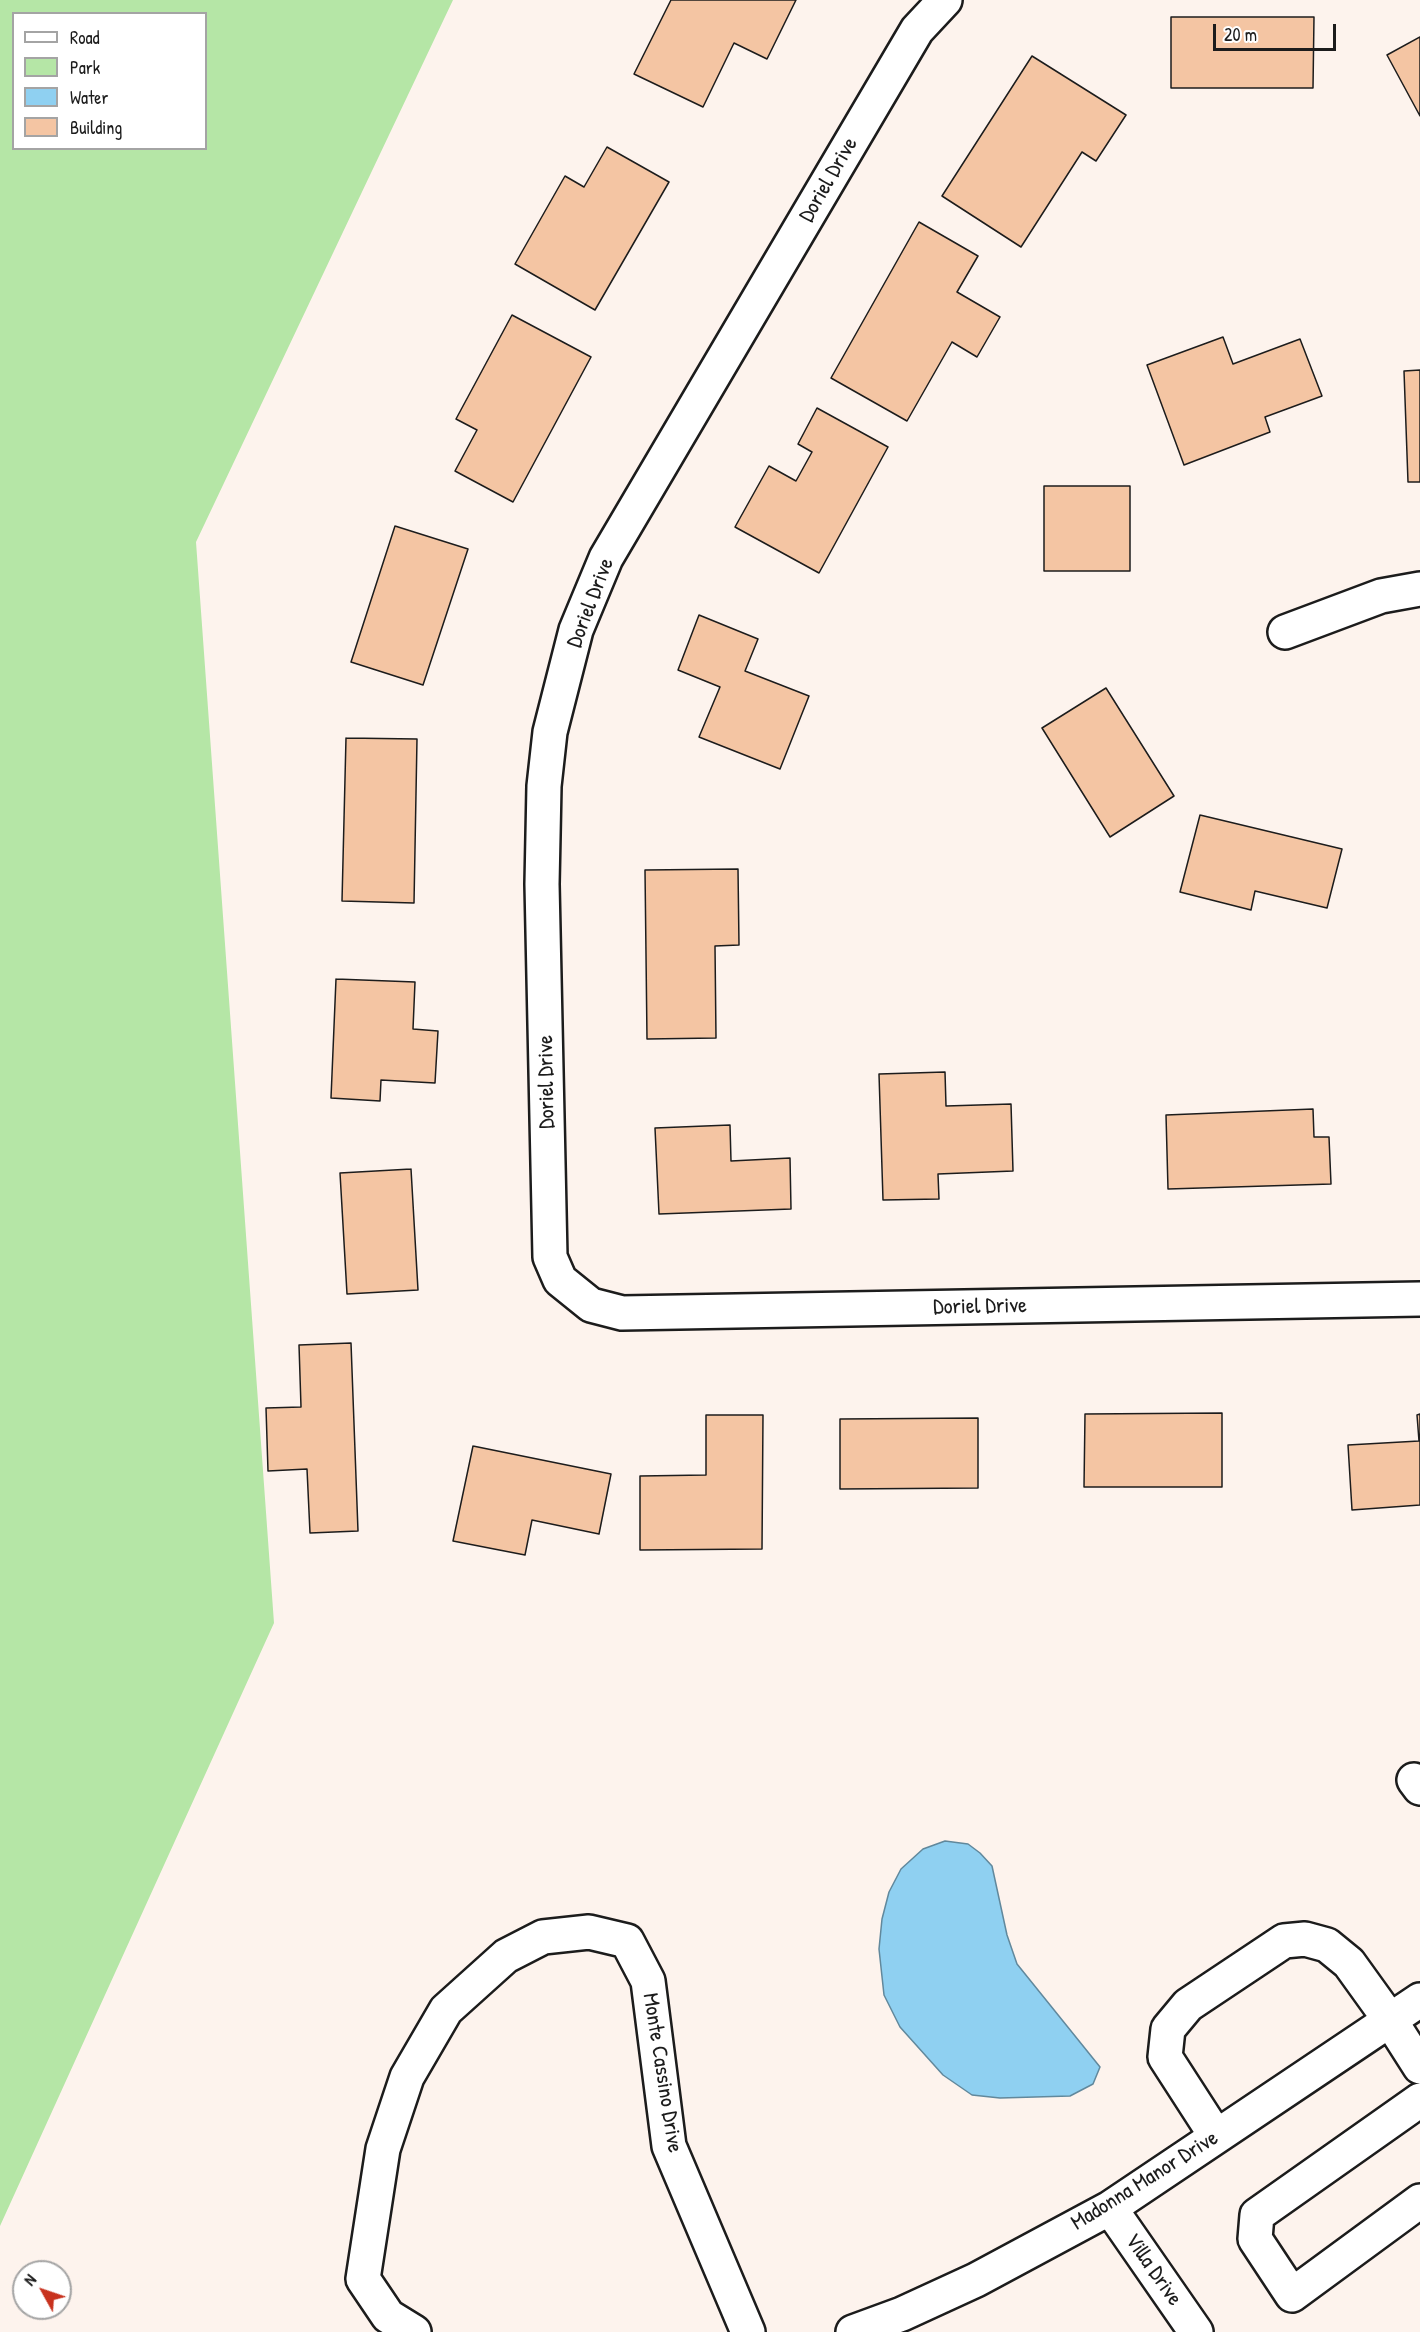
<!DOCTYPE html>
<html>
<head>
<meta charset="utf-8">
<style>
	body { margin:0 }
	#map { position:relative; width:1420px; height:2332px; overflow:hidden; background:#fdf3ed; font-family:"Patrick Hand",sans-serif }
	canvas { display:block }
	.legend { position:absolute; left:12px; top:12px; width:195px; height:138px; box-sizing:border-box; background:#fff; border:2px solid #a4a4a4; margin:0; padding:8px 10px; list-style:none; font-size:18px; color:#1c1c1c }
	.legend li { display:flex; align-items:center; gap:12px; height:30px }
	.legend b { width:30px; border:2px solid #a4a4a4 }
	.north { position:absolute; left:12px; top:2260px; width:60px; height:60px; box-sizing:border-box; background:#fff; border:2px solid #a4a4a4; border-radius:50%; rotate:310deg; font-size:16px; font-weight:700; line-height:24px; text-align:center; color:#1c1c1c }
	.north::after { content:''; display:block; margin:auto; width:21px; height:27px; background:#c8321e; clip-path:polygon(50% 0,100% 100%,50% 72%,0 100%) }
	.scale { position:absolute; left:1213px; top:24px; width:123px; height:27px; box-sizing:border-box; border:3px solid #1c1c1c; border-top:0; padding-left:8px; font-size:18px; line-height:21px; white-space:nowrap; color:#1c1c1c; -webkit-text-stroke:4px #fff; paint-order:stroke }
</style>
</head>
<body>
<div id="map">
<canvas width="1420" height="2332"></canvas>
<ul class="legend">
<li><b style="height:8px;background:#fff"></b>Road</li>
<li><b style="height:16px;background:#b5e6a6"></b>Park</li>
<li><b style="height:16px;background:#8fd0f1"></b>Water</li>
<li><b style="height:16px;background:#f4c5a3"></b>Building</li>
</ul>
<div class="north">N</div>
<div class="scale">20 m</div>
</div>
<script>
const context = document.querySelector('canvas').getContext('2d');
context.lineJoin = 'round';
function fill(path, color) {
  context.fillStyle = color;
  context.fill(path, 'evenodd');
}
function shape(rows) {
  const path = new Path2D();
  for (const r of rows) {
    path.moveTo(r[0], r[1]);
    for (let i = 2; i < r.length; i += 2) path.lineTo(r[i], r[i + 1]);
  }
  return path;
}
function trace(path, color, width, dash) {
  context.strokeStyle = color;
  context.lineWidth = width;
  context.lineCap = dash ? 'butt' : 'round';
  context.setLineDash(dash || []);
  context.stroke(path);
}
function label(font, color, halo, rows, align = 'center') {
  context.font = font + ' "Patrick Hand",sans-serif';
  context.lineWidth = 4.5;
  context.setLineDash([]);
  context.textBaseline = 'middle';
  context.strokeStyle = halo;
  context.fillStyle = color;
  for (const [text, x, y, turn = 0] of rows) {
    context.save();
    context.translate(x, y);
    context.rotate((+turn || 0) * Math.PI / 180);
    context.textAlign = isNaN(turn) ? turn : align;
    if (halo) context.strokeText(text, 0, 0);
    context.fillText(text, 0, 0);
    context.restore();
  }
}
fill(shape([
	[0,0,453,0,196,542,274,1623,0,2226],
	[14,14,206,14,206,148,14,148]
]), '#b5e6a6');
const water = shape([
	[945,1841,968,1844,980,1853,992,1866,1007,1935,1017,1964,1100,2067,1093,2084,1070,2096,1000,2098,972,2095,943,2075,900,2027,884,1995,879,1949,882,1919,889,1892,901,1869,923,1849,945,1841]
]);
fill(water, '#8fd0f1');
trace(water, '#61889c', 1.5);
const building = shape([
	[671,0,796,0,767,59,734,43,703,107,634,74,671,0],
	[1171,17,1314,17,1313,88,1171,88,1171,17],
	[1420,37,1420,116,1387,55,1420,37],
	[1032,56,1126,115,1096,161,1082,152,1021,247,942,196,1032,56],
	[607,147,669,182,595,310,515,264,565,176,584,187,607,147],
	[919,222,978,256,957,292,1000,317,977,357,952,342,907,421,831,378,919,222],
	[512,315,591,357,513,502,455,471,477,430,456,419,512,315],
	[1223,337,1233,364,1300,339,1322,396,1265,417,1270,432,1184,465,1147,365,1223,337],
	[1420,370,1420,482,1408,482,1404,371,1420,370],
	[817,408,888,447,819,573,735,527,769,466,796,481,812,452,798,444,817,408],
	[1044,486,1130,486,1130,571,1044,571,1044,486],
	[395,526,468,549,423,685,351,662,395,526],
	[699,615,758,639,745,671,809,696,780,769,699,737,720,687,678,670,699,615],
	[1106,688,1174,796,1110,837,1042,728,1106,688],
	[346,738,417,739,414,903,342,901,346,738],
	[1200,815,1342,849,1327,908,1255,891,1251,910,1180,892,1200,815],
	[738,869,739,945,715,946,716,1038,647,1039,645,870,738,869],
	[336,979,415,982,413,1029,438,1031,435,1083,381,1080,380,1101,331,1098,336,979],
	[945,1072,946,1106,1011,1104,1013,1171,938,1174,939,1199,883,1200,879,1074,945,1072],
	[1313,1109,1314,1137,1329,1137,1331,1184,1168,1189,1166,1115,1313,1109],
	[730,1125,731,1161,790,1158,791,1209,659,1214,655,1128,730,1125],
	[411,1169,418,1290,347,1294,340,1173,411,1169],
	[351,1343,358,1531,310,1533,307,1469,268,1471,266,1408,301,1407,299,1345,351,1343],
	[1222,1413,1222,1487,1084,1487,1085,1414,1222,1413],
	[1420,1414,1420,1505,1352,1510,1348,1445,1419,1441,1417,1415,1420,1414],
	[706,1415,763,1415,762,1549,640,1550,640,1476,706,1475,706,1415],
	[978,1418,978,1488,840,1489,840,1419,978,1418],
	[473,1446,611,1474,599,1534,532,1520,525,1555,453,1541,473,1446]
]);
fill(building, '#f4c5a3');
trace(building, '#1c1c1c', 1.5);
const minor = shape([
	[945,0,917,30,606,558,576,630,550,732,544,786,542,884,550,1257,560,1280,591,1305,622,1313,1420,1299],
	[1285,632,1381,596,1420,589],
	[1414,1780,1420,1788],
	[1420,2100,1257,2215,1255,2239,1292,2295,1420,2201],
	[1216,2136,1165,2057,1168,2029,1188,2005,1284,1941,1305,1939,1327,1945,1349,1963,1390,2020,1420,2067],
	[1110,2208,1196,2332],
	[414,2332,388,2316,363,2279,383,2149,407,2077,446,2010,506,1956,543,1937,589,1932,627,1941,648,1981,669,2146,748,2332],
	[853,2332,902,2314,976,2280,1110,2208,1420,2000]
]);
trace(minor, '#1c1c1c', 38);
trace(minor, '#fff', 33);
label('22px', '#1c1c1c', '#fff', [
	["Doriel Drive",829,180,-60],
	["Doriel Drive",591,603,-69],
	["Doriel Drive",547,1082,-91],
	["Doriel Drive",980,1307,-1],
	["Monte Cassino Drive",662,2073,81],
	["Madonna Manor Drive",1145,2181,-32],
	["Villa Drive",1153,2270,55]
]);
</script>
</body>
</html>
